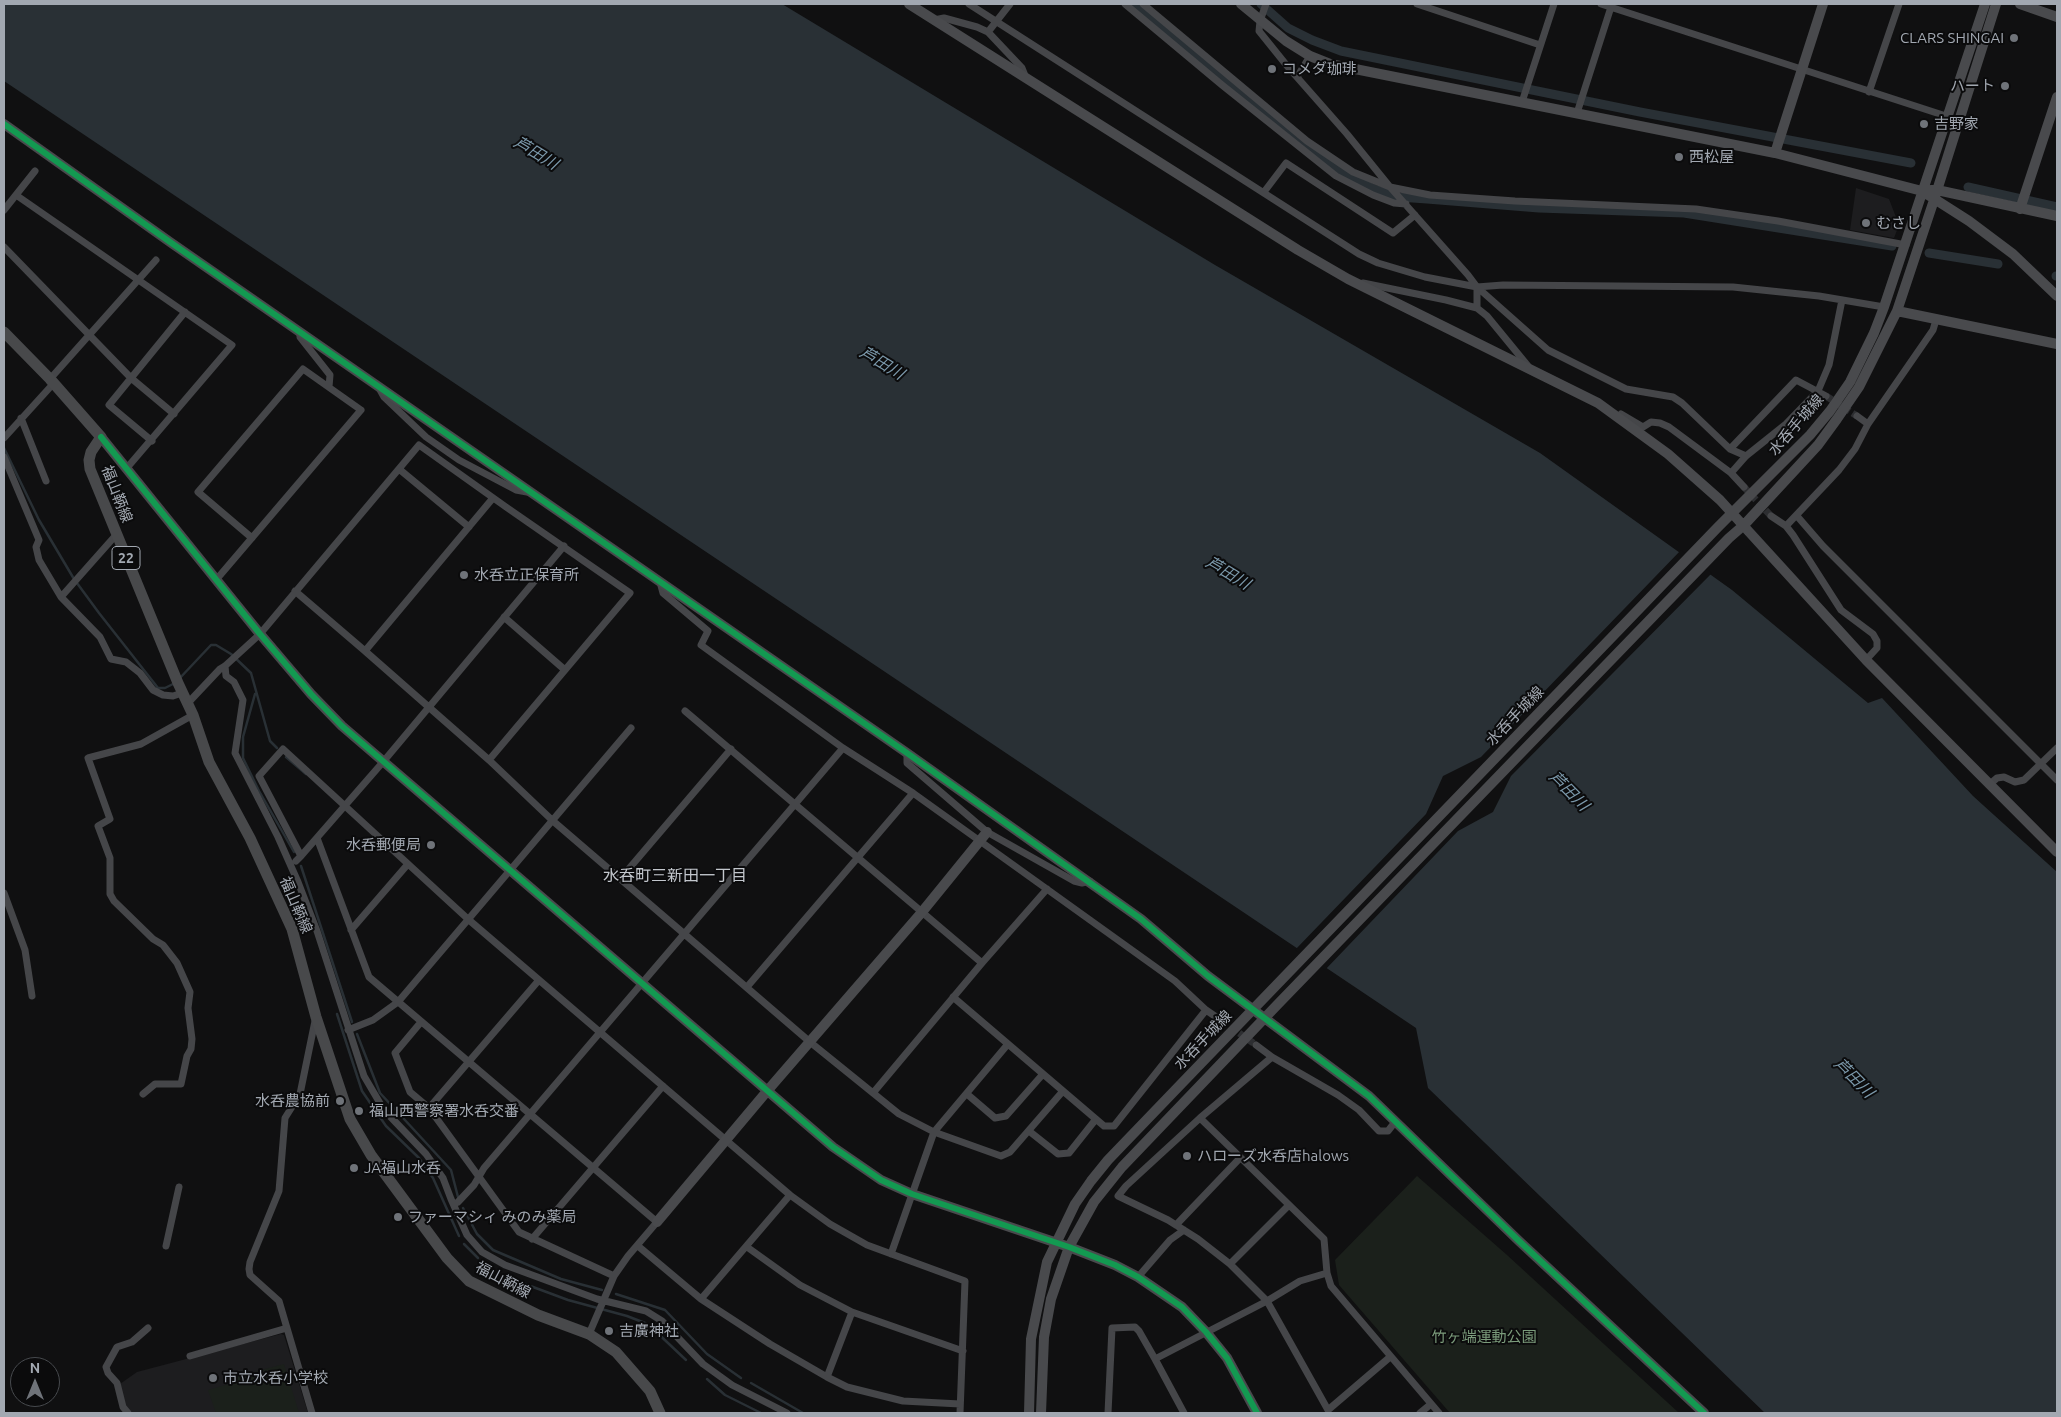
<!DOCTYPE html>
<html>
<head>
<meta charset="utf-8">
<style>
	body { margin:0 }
	#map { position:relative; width:2061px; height:1417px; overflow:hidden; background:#101011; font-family:Ubuntu,sans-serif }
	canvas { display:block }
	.frame { position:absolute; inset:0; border:5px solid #a2a8b1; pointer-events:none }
	.north { position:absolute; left:10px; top:1357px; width:50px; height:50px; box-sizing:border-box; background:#0b0b0c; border:1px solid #474a4e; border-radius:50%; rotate:0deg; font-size:14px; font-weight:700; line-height:20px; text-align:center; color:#a2a8b1 }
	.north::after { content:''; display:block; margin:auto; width:18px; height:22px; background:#6f7379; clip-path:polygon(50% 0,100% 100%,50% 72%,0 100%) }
</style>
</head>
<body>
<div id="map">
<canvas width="2061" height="1417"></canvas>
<div class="frame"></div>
<div class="north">N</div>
</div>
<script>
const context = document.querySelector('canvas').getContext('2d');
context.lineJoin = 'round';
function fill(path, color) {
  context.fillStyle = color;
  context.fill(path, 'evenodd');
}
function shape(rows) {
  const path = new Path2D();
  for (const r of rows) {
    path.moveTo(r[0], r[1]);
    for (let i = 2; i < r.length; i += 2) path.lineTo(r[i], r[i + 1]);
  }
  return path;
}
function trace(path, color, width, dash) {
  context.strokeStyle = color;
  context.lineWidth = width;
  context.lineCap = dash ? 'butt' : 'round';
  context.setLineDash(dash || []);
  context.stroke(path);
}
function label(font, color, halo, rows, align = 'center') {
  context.font = font + ' Ubuntu,"Noto Sans JP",sans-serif';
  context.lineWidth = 4;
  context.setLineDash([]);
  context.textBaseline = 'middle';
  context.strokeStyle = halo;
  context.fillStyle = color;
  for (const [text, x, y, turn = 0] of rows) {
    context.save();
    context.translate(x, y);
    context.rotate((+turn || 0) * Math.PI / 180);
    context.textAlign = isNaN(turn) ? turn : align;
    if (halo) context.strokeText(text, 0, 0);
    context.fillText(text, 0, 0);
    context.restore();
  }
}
fill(shape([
	[1856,188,1889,199,1899,225,1894,238,1850,230],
	[281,1334,284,1335,308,1413,131,1413,123,1406,120,1384,137,1372]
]), '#1d1d1f');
fill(shape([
	[1417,1176,1507,1255,1679,1413,1450,1413,1339,1285,1335,1260],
	[284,1364,299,1413,216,1413,208,1390,229,1384,227,1379]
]), '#1b201b');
fill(shape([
	[4,4,782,4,1215,265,1540,453,1732,590,1868,703,1882,698,1973,796,2057,872,2057,1413,1765,1413,1428,1088,1416,1028,4,81]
]), '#293035');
fill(shape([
	[1681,550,1712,573,1511,776,1493,812,1458,831,1325,970,1295,950,1426,814,1443,776,1481,757]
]), '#101011');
trace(shape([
	[4,448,39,520,74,579,99,613,158,688,165,688,175,683],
	[179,679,211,645,216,645,231,654,251,673,270,741,277,748],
	[255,694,243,737,243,758,259,791,294,852],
	[286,757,306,774],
	[301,866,352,1022],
	[337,1014,362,1091,386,1126,419,1158,433,1178,459,1236],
	[357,1034,380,1093,451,1170,458,1197],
	[463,1208,477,1234,493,1250,561,1279,602,1290],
	[464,1244,478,1258],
	[525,1284,568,1300,627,1316,645,1323,650,1326,686,1360],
	[616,1294,665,1310,707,1354,741,1378],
	[707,1379,725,1395,761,1413],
	[751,1383,803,1413]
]), '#293035', 2.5);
trace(shape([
	[1133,4,1303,145,1337,170,1374,189,1399,197,1427,199,1539,208,1684,213,1892,246],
	[1261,4,1288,28,1312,40,1341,51,1640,112,1911,163],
	[1968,187,2057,207],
	[1929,253,1998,264],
	[2056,276,2057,276]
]), '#293035', 9);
trace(shape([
	[1826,396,1857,416],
	[1744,487,1771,516],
	[1222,1021,1256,1045]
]), '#2d2e31', 7, [7, 3.5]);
trace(shape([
	[969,4,1359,254,1378,263,1425,277,1477,287,1503,285,1733,287,1819,296,1884,307],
	[1125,4,1222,85,1336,176,1373,195,1394,203,1406,204],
	[1143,4,1307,141,1353,172,1390,187,1430,195,1515,201,1696,209,1778,221,1906,245],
	[1266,4,1260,21,1259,31,1288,67,1347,134,1390,187,1468,275,1477,287,1477,308,1487,316,1528,366],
	[1417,4,1540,45],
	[1601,4,1946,116],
	[934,20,944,18,977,27,988,32,1022,68,1026,78],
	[988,32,1010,4],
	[1297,77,1310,56],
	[1869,92,1899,4],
	[1522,102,1554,4],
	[1577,113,1611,7],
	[1264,192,1286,163,1393,233,1415,215],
	[16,195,232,345,126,469],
	[4,210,35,171],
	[4,247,131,378,174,414],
	[1363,283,1446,300,1477,308],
	[1477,287,1548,350,1626,389,1673,397,1682,403,1730,449,1746,456],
	[300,331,300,337,330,375,329,387],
	[50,379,156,260],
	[379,388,384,397,426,437,459,460,516,490,527,492],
	[1621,414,1643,427,1651,422,1660,423,1669,427,1731,473,1744,487],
	[1857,416,1868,424],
	[21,418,46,481],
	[4,438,53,384],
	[152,441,109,405,185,312],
	[1730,449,1796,380,1826,396],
	[4,457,39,540,36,547,39,560,61,597,100,637,111,659,126,662,140,673,153,690,163,695,173,696,182,693],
	[399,469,469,527],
	[1731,473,1746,456,1786,424,1818,391,1829,365,1842,300],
	[493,498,365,651,489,760,553,821,810,1042,899,1114,934,1132,1001,1156,1010,1152,1063,1091],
	[1771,516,1786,526,1793,535,1841,610,1873,634,1877,641,1877,648,1866,660],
	[1797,516,1823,546,2057,780],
	[1786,526,1839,470,1855,449,1868,424,1933,330,1936,320],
	[216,580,361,410,303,369,198,492,252,538],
	[660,582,663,593,708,631,701,645,843,748,913,793,1175,981,1206,1010,1222,1021],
	[295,591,365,651],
	[61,597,116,535],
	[504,617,565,670],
	[225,666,226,676,234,682,243,700,235,753,278,837,298,882,317,931,364,1076,384,1110,426,1154,443,1178,451,1199,467,1235,482,1252,505,1265,597,1299,646,1311,662,1321,703,1364,732,1385,787,1413],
	[187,704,220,669,225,666,260,634,419,445,506,507,630,593,489,760],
	[685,711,982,963],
	[907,753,907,763,987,832,1074,881,1082,883,1090,881],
	[1990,784,1997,778,2004,777,2015,782,2024,780,2057,748],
	[317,838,369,977,657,1222,628,1256,614,1276,589,1334],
	[301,856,259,776,283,749,469,920,790,1195,830,1224,867,1245,965,1281,960,1413],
	[296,861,301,856,383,762,564,546],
	[621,878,731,749],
	[4,893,25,950,32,996],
	[351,930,408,864],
	[747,987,913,793],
	[953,997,1104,1126,1114,1126,1206,1010],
	[421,1022,395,1053,410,1092,429,1108,519,1232,614,1276],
	[348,1030,373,1020,398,1002,631,728],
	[1256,1045,1272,1057],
	[873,1093,982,963,1047,889],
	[143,1094,155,1084,181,1084,187,1056,191,1049,192,1039,188,1008,190,992,177,963,163,945,153,939,114,901,110,894,110,858,98,826,110,819,88,758,141,744,193,715],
	[967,1094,995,1118,1006,1116,1043,1074],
	[429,1108,539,980],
	[1200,1118,1324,1239,1327,1273,1331,1286,1439,1413],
	[1029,1131,1058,1154,1069,1153,1096,1119],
	[458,1202,474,1185,484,1168,843,748],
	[1176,1225,1240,1158],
	[532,1239,663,1086],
	[166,1246,179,1187],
	[638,1246,701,1299,770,1344,827,1377,852,1312,800,1285,747,1247],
	[891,1254,934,1132,1008,1044],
	[1230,1264,1289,1205],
	[1138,1277,1170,1240,1184,1230],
	[701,1299,790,1195],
	[852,1312,963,1351],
	[190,1356,287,1328],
	[1390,1357,1328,1410,1267,1301,1230,1264,1198,1239,1168,1220,1118,1196,1126,1186,1200,1118,1272,1057,1338,1095,1359,1110,1379,1131,1388,1131,1395,1122],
	[827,1377,847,1387,903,1401,960,1404],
	[128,1413,123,1407,117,1383,108,1373,106,1367,117,1347,132,1342,148,1328],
	[312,1413,279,1301,250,1275,249,1269,250,1262,279,1191,285,1118,300,1094,315,1021],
	[1108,1413,1112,1328,1135,1327,1139,1331,1155,1359],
	[1184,1413,1155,1359,1267,1301,1300,1281,1327,1273],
	[1420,1413,1431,1404]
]), '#454649', 7);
trace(shape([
	[909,4,1298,250,1348,279,1598,403,1668,454,1720,500,1866,660,2057,852],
	[1241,4,1286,41,1310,56,1330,64,1775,153,1922,191,1969,221,2013,254,2057,296],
	[2020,4,2057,17],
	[4,124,170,242,907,753,1141,919,1208,976,1369,1096,1519,1241,1704,1413],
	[1775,153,1823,4],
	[1931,190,1937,190,2057,216],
	[2020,209,2057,97],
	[1897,311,2057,344],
	[101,437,260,634,311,694,342,726,833,1147,881,1180,912,1194,1069,1247,1115,1265,1138,1277,1182,1307,1206,1332,1227,1358,1257,1413],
	[657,1222,768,1090,922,912,987,832],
	[1029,1413,1031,1339,1047,1262,1075,1204,1091,1181,1108,1160,1183,1082,1718,527,1810,435,1830,411,1850,382,1874,333,1884,307,1985,4],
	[1041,1413,1044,1337,1051,1299,1069,1247,1094,1202,1122,1167,1279,1003,1729,538,1744,525,1818,445,1837,419,1859,387,1897,311,1934,200,1996,4]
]), '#494a4d', 10);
trace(shape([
	[4,332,50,379,101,437,91,452,89,460,90,469,178,683,193,715,209,762,250,838,292,929,316,1017,350,1119,371,1155,447,1258,469,1281,538,1315,589,1334,616,1352,650,1391,660,1413]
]), '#48494b', 11);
trace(shape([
	[4,124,170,242,907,753,1141,919,1208,976,1369,1096,1519,1241,1704,1413],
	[101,437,260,634,311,694,342,726,833,1147,881,1180,912,1194,1069,1247,1115,1265,1138,1277,1182,1307,1206,1332,1227,1358,1257,1413]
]), '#139951', 6);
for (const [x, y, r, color] of [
	[2014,38,5,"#6f7379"],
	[1272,69,5,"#6f7379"],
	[2005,86,5,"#6f7379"],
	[1924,124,5,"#6f7379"],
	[1679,157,5,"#6f7379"],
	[1866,223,5,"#6f7379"],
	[464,575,5,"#6f7379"],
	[431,845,5,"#6f7379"],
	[340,1101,5,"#6f7379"],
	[359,1111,5,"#6f7379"],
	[1187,1156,5,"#6f7379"],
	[354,1168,5,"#6f7379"],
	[398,1217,5,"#6f7379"],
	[609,1331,5,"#6f7379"],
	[213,1378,5,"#6f7379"]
]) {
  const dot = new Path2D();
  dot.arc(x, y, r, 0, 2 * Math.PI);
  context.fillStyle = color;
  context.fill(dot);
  trace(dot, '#0b0b0c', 2);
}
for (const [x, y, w] of [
	[126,558,28]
]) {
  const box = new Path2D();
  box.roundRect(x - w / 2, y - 11.5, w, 23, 4);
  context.fillStyle = '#0b0b0c';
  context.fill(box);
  trace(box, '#a2a8b1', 1);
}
label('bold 14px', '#a2a8b1', null, [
	["22",126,558]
]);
label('15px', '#a2a8b1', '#0b0b0c', [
	["CLARS SHINGAI",2004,38,"right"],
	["コメダ珈琲",1282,69],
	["ハート",1995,86,"right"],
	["吉野家",1934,124],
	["西松屋",1689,157],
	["むさし",1876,223],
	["水呑立正保育所",474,575],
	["水呑郵便局",421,845,"right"],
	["水呑農協前",330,1101,"right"],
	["福山西警察署水呑交番",369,1111],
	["ハローズ水呑店halows",1197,1156],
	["JA福山水呑",364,1168],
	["ファーマシィ みのみ薬局",408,1217],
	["吉廣神社",619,1331],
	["市立水呑小学校",223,1378]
], 'left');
label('15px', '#a2a8b1', '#0b0b0c', [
	["水呑手城線",1796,425,-49],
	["福山鞆線",117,494,69],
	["水呑手城線",1515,716,-46],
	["福山鞆線",296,905,67],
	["水呑手城線",1203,1040,-46],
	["福山鞆線",503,1280,28]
]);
label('15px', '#7b9b7b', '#0b0b0c', [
	["竹ヶ端運動公園",1484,1337]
]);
label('italic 16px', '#7b98aa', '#0b0b0c', [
	["芦田川",536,153,31],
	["芦田川",882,363,31],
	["芦田川",1228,573,31],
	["芦田川",1569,791,45],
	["芦田川",1854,1078,45]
]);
label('16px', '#c3c7cd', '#0b0b0c', [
	["水呑町三新田一丁目",675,876]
]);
</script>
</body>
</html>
